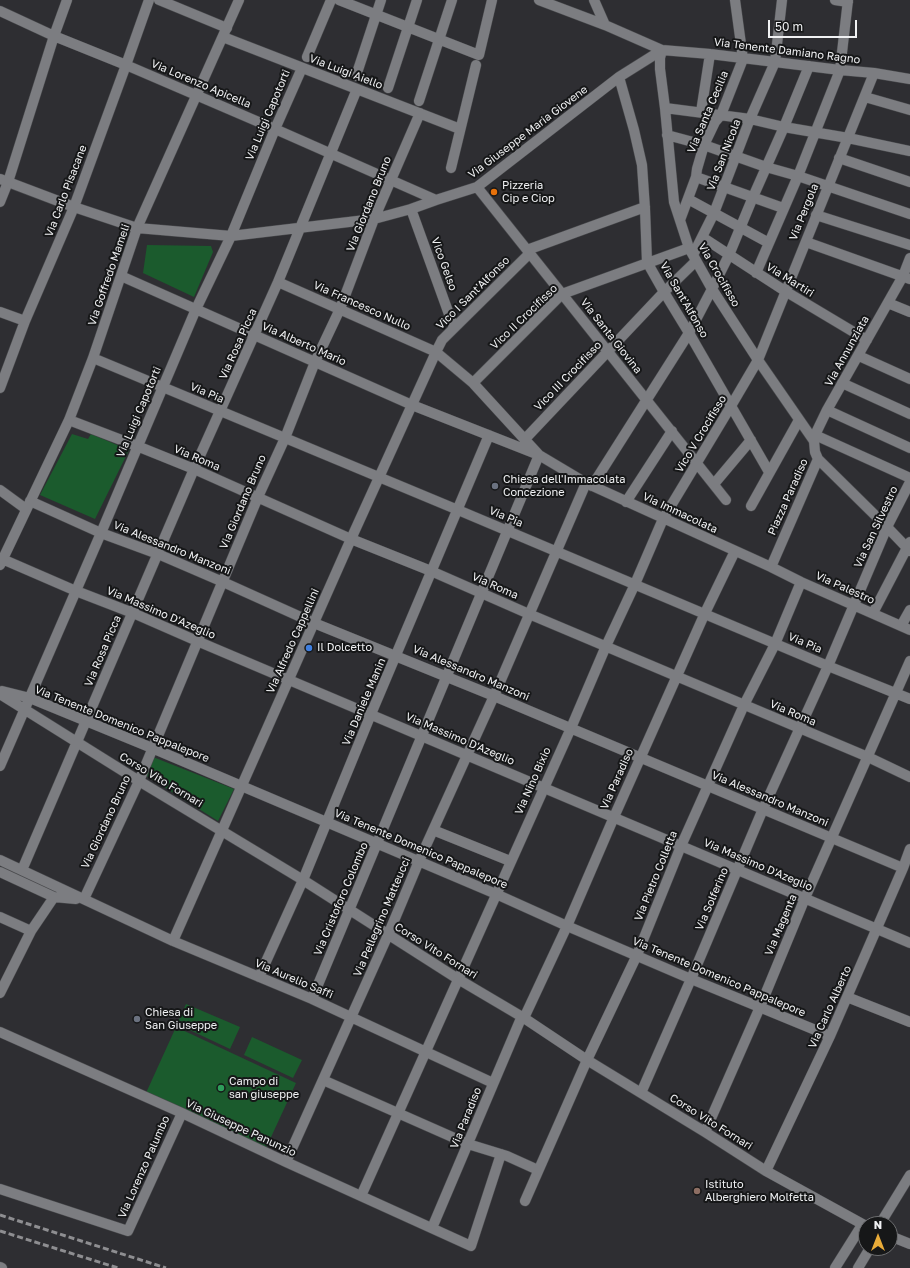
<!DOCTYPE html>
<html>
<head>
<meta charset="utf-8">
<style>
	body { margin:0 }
	#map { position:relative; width:910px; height:1268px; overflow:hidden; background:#2e2e32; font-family:"Golos Text",sans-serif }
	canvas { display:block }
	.north { position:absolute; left:858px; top:1216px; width:40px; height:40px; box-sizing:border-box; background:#161718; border:1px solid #6d6e70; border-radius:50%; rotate:0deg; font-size:11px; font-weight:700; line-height:16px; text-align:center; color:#f0f1f3 }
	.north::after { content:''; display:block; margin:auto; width:14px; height:18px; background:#e9ab38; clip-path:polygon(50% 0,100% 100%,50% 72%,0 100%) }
	.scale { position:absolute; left:768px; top:20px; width:89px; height:18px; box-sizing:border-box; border:2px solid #f0f1f3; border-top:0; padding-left:5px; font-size:12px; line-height:14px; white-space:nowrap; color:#f0f1f3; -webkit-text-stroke:3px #161718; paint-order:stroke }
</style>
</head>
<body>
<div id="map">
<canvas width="910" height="1268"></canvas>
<div class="north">N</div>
<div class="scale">50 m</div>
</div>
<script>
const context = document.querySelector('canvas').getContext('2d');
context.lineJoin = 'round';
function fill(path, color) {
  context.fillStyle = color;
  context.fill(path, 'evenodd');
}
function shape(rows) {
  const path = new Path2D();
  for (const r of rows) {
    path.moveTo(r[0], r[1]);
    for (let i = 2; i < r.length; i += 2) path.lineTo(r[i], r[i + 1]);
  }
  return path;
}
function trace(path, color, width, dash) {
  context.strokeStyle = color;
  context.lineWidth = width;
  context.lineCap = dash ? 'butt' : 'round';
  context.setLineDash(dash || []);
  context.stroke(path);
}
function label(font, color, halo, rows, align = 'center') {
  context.font = font + ' "Golos Text",sans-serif';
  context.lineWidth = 4;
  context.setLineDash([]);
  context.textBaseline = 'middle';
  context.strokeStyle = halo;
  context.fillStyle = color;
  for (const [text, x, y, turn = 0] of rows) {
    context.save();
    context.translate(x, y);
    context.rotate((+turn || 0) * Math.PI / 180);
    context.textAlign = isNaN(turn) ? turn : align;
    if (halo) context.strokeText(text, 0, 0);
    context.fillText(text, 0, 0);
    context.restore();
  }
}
fill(shape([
	[147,245,211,246,213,252,194,297,143,273],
	[72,434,88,439,91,434,129,450,95,519,40,495],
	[153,757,234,789,218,821,145,775],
	[186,1004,240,1027,230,1049,177,1024],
	[176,1027,296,1083,266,1148,146,1093],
	[252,1037,302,1060,293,1078,244,1055]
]), '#1b5b2d');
const minor = shape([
	[159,0,227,28],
	[339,0,479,55,492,0],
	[539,0,605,25,662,50,710,54,840,70,874,73,910,79],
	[594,0,605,25],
	[835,0,848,2],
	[0,11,54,36,126,65,275,129,436,200],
	[223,37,460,129],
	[662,50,660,58,660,69,665,108,674,202,689,248,712,289,758,360,814,441],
	[307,57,331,0],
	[356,76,381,0],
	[619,77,634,130,642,165,645,209,647,262,664,292,689,333,769,472],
	[388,88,417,0],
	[865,97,910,110],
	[419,101,452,0],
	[665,108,750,119,784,127,848,138,910,151],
	[701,112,710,54],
	[667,135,704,145,766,167,798,176,910,214],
	[839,158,910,182],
	[451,168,476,65],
	[696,177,783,208],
	[0,179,74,207,137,228,231,236,374,219,411,209,436,200,477,187,619,77,662,50],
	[477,187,726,500],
	[688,199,769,243],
	[0,202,8,182,54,36,67,0],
	[411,209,454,328],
	[816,215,910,245],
	[680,220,696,177,697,169,704,145,715,122,721,115,743,59,735,0],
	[702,237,785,291,867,340],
	[806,242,910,279],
	[527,250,645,207],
	[693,255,714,213,750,119,775,62,782,0],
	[910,258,903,276,827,410,815,435,814,441,815,452,818,459,887,527,910,551],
	[756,273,798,176,840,70,848,0],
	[121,276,412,405,539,455,586,483,771,567,801,582,910,630],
	[278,282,436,352,473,383,539,455,312,999],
	[888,303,910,312],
	[0,312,25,321],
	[859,356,910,379],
	[93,358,458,510,828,666,910,699],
	[473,383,562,294,689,248],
	[842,383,910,414],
	[0,388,25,321,74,207,126,65,149,0],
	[827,410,910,448],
	[69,420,137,446,194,469,351,539,431,571,529,614,868,757,910,777],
	[815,435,910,478],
	[525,439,664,292,696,261],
	[714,484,751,440],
	[592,486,689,333,712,289,729,255,753,197,784,127,809,66],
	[0,490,26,509],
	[30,501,101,533,158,554,223,582,314,623,494,696,903,868],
	[626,502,672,431],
	[751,506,799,420],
	[0,558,76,591,133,613,197,641,910,943],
	[0,565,69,420,93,358,137,228,239,0],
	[771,567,818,459],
	[873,613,910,542],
	[901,626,910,610],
	[2,691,30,698,152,748,496,894,567,926,691,979,830,1036],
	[0,694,139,781,303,880,458,979,524,1018,587,1060,705,1132,766,1171,866,1226],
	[0,766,101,533,196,309,231,236,275,129,302,68],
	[433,830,510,861],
	[0,860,173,941,312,999,493,1083],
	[22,870,194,469,278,282,357,89],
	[0,872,54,897,76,899],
	[84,899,139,781,258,497,285,438,315,362,340,309,374,219,420,113],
	[0,917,31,931],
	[173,941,351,539,436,352,442,340,530,253],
	[259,977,303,880,371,714,489,435],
	[0,993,31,931,54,897],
	[847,997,910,1022],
	[524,1018,567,926,614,817,705,613,735,551],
	[0,1032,182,1113,286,1162,471,1246,501,1154],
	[323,1080,468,1144,507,1156,538,1170],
	[641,1093,691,979,763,809,828,666,887,527,910,482],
	[705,1132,760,1007,805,898,910,661],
	[286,1162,388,935,419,861,494,696,586,483],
	[766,1171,830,1036,903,868,910,849],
	[0,1189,128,1231,182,1113],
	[361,1196,571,728,606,646,635,584,663,519,731,406,758,360,874,73],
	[525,1201,587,1060,637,955,681,846,744,705,775,644,801,582],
	[880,1224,910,1175],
	[432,1228,522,1016],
	[890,1236,910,1244],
	[0,1267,2,1268],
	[835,1268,862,1225],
	[858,1268,870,1248]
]);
trace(minor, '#4a4b4e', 11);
trace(minor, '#7c7d81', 10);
trace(shape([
	[0,1215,166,1268],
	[0,1231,118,1268]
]), '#8e8e91', 3, [6, 3]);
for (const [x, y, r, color] of [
	[494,192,4,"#e8710a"],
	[495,486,4,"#6b7280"],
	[309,648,4,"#3f7fe0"],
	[137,1019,4,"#6b7280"],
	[221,1088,4,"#2e9e5b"],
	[697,1191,4,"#8d6e63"]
]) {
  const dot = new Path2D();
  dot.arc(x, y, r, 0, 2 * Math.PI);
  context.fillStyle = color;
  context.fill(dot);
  trace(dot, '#161718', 1.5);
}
label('11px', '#f0f1f3', '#161718', [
	["Via Tenente Damiano Ragno",787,51,7],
	["Via Luigi Aiello",346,72,21],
	["Via Lorenzo Apicella",201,84,23],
	["Via Santa Cecilia",708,112,-67],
	["Via Luigi Capotorti",268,115,-67],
	["Via Giuseppe Maria Giovene",528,132,-37],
	["Via San Nicola",724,155,-69],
	["Via Carlo Pisacane",66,191,-69],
	["Via Giordano Bruno",369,204,-68],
	["Via Pergola",804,212,-68],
	["Vico Gelso",444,264,70],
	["Via Goffredo Mameli",109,275,-71],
	["Via Crocifisso",719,275,60],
	["Via Martiri",790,280,32],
	["Vico I Sant'Alfonso",473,293,-45],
	["Via Sant'Alfonso",684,300,60],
	["Via Francesco Nullo",362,306,24],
	["Vico II Crocifisso",524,317,-44],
	["Via Santa Giovina",611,336,52],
	["Via Rosa Picca",238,344,-66],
	["Via Alberto Mario",304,344,24],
	["Via Annunziata",847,351,-61],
	["Vico III Crocifisso",568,376,-46],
	["Via Pia",207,393,23],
	["Via Luigi Capotorti",139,412,-67],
	["Vico V Crocifisso",701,434,-59],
	["Via Roma",197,458,23],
	["Piazza Paradiso",788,497,-66],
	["Via Giordano Bruno",243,502,-67],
	["Via Immacolata",680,513,25],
	["Via Pia",506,517,23],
	["Via San Silvestro",876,527,-65],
	["Via Alessandro Manzoni",172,548,22],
	["Via Roma",495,586,24],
	["Via Palestro",845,588,24],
	["Via Massimo D'Azeglio",161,613,23],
	["Via Alfredo Cappellini",293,641,-66],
	["Via Pia",805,643,23],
	["Via Rosa Picca",103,651,-67],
	["Via Alessandro Manzoni",471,673,23],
	["Via Daniele Manin",364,702,-67],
	["Via Roma",793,713,23],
	["Via Tenente Domenico Pappalepore",122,724,22],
	["Via Massimo D'Azeglio",460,739,23],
	["Via Paradiso",617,779,-66],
	["Corso Vito Fornari",161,780,31],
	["Via Nino Bixio",533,781,-66],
	["Via Alessandro Manzoni",770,799,23],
	["Via Giordano Bruno",106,822,-65],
	["Via Tenente Domenico Pappalepore",421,849,23],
	["Via Massimo D'Azeglio",758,865,23],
	["Via Pietro Colletta",656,876,-68],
	["Via Cristoforo Colombo",341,899,-67],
	["Via Solferino",712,899,-67],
	["Via Pellegrino Matteucci",382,917,-67],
	["Via Magenta",781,925,-67],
	["Corso Vito Fornari",436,951,32],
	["Via Tenente Domenico Pappalepore",719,977,23],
	["Via Aurelio Saffi",294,979,23],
	["Via Carlo Alberto",830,1007,-66],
	["Via Paradiso",466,1118,-68],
	["Corso Vito Fornari",711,1122,32],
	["Via Giuseppe Panunzio",241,1128,25],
	["Via Lorenzo Palumbo",144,1167,-66]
]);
label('11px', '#f0f1f3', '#161718', [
	["Pizzeria",502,186],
	["Cip e Ciop",502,199],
	["Chiesa dell'Immacolata",503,480],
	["Concezione",503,493],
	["Il Dolcetto",317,648],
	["Chiesa di",145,1013],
	["San Giuseppe",145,1026],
	["Campo di",229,1082],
	["san giuseppe",229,1095],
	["Istituto",705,1185],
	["Alberghiero Molfetta",705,1198]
], 'left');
</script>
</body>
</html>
